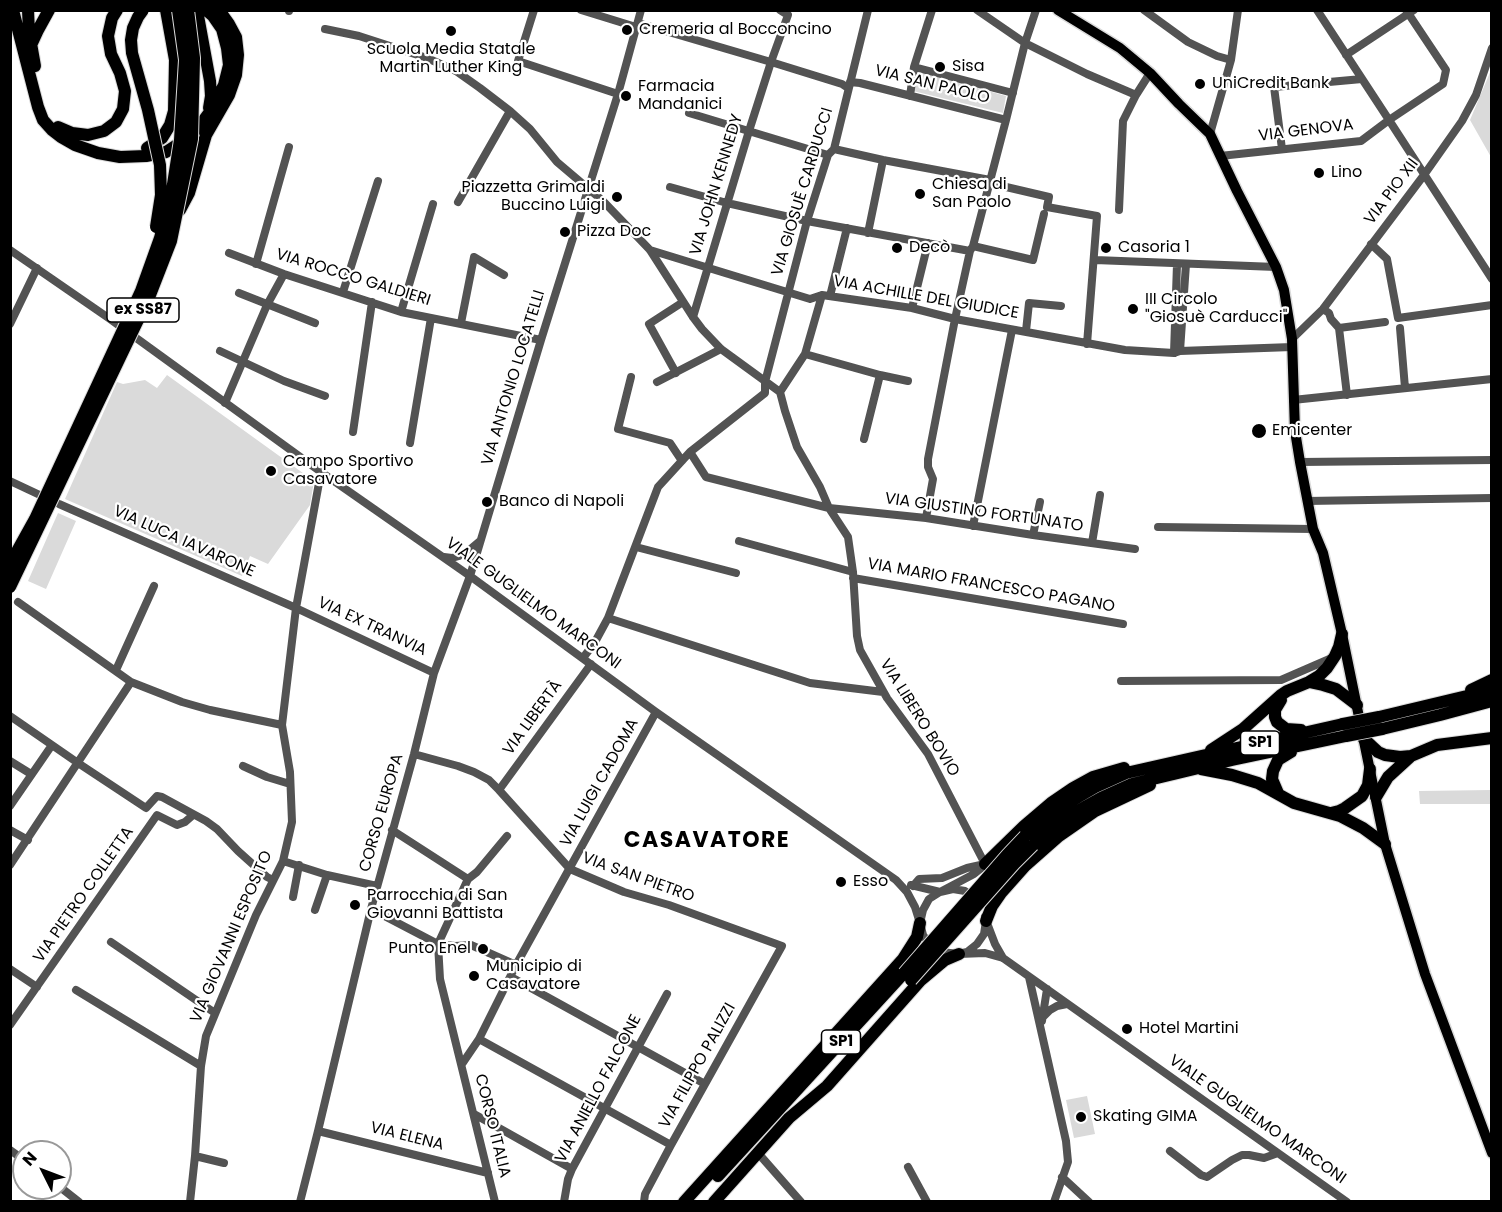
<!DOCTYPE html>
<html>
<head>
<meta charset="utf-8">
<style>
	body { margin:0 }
	#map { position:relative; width:1502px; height:1212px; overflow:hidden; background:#fff; font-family:Poppins,sans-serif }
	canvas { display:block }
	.frame { position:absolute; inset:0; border:12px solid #000; pointer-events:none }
	.north { position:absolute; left:12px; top:1140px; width:60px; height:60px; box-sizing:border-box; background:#fff; border:2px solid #999; border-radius:50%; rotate:312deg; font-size:16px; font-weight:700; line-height:24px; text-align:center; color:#000 }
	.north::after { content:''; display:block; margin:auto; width:21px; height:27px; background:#000; clip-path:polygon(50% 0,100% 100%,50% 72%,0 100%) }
</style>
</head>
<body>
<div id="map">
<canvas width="1502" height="1212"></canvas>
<div class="frame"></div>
<div class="north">N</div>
</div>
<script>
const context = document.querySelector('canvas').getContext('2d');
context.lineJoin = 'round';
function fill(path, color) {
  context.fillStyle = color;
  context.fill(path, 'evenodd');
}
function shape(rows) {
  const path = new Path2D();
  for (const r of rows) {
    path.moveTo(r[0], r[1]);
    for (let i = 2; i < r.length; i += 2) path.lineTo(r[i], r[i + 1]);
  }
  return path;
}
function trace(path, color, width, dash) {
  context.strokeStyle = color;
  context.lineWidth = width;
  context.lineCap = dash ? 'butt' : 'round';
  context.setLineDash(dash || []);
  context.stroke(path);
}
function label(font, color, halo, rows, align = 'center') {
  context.font = font + ' Poppins,sans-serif';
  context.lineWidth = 4.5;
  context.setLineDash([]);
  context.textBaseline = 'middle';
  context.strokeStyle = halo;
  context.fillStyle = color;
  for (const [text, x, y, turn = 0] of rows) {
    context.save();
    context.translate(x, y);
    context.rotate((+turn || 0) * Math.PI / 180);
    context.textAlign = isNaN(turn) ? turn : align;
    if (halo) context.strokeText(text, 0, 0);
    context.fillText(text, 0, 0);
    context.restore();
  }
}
fill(shape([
	[1491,70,1491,157,1470,120],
	[917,71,1006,96,1003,113,913,91],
	[167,375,314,481,310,505,268,564,250,556,242,576,65,499,117,382,123,384,145,380,157,388],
	[58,513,76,521,46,589,28,581],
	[1491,790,1491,804,1420,804,1419,791],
	[1087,1096,1095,1134,1074,1138,1066,1100]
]), '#dadada');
const major = shape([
	[1058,10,1120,48,1150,73,1179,104,1210,134,1237,191,1276,267,1284,290,1292,339,1295,431,1300,462,1313,529,1323,553,1342,634,1385,844,1425,974,1492,1153]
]);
const highway = shape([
	[28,10,29,32,35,66],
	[197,10,210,81,211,96,209,108],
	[14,14,38,107,43,120,52,130,61,137,75,145,98,153,120,157,146,156,166,152,183,141,198,128,209,113,224,85,229,65,227,48,222,29,213,16,206,10],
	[32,43,38,30,49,10],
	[58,127,72,133,88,135,104,131,116,122,123,109,125,91,120,73,111,54,108,36,112,18,117,10],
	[147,148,162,138,170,125,174,111,175,60,166,10],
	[180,210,189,193,206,135,229,95,236,75,238,55,236,37,229,24,219,10],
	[1309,682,1323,685,1336,689,1357,705],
	[1471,690,1492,680],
	[1281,700,1275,710,1275,717,1277,722,1286,729,1301,730],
	[1379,717,1492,690],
	[1382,729,1440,715,1492,701],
	[1364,739,1378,752,1385,755,1400,757,1411,756,1437,745,1492,738],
	[1211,750,1243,729,1281,695,1287,691,1309,682,1319,676,1327,668,1335,656,1339,647,1342,634],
	[1201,769,1232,775,1258,783,1294,803,1340,816,1363,828,1385,844],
	[1278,793,1272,779,1273,771,1278,760,1291,752],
	[1376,797,1388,777,1411,756],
	[1331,813,1339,811,1345,808,1362,796,1368,785,1370,769],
	[1025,836,1071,801,1095,787,1126,773,1343,724],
	[1033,845,1076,812,1101,798,1132,784,1232,760,1346,736],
	[985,864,1024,826,1051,803,1073,788,1093,777,1124,768],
	[986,921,992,906,1001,893,1025,866,1059,836,1095,811,1150,785],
	[718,1176,904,973],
	[684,1202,903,959,917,937,920,923],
	[714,1202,789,1118,827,1086,920,981,945,960,959,954]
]);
trace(major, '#dbdbdb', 13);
trace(highway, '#dbdbdb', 14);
trace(shape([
	[289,10,289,11],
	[534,10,518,61,618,94],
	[581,10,636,27],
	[977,10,1025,43,1087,74,1136,95],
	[1144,10,1188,42,1217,56,1231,60],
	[1317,10,1389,120,1492,279],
	[638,23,771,62,842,84,848,88],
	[325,29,359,36,427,58,456,71,480,88,510,111,530,129,557,162,603,201,650,250,693,317,702,329,721,349,780,392,785,411,797,447,820,487,829,508,848,537,853,572,857,636,860,650,887,698,928,754,985,864,967,868,942,878,919,879,913,886],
	[1346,55,1414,10],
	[914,67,1013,93],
	[850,82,860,83,1006,120],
	[910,96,914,67,932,10],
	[689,113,828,155],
	[1210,134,1231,60,1238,10],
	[834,149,883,160,990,180],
	[1282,149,1274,87,1362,79],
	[1220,156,1361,141,1389,120,1443,84,1446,70,1406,10],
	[989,183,1049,197,1047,207,1097,216,1087,344],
	[670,187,727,203,807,221,970,251],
	[458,202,510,111],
	[1119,210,1123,121,1136,95,1150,73],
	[868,233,883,160],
	[1371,244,1387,259,1398,318,1492,305],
	[973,246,1033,260,1044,214],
	[10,250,110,319,321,472,470,576,656,712,896,880,907,892,915,907,920,923],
	[650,250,810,299,822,295,912,308,955,319,1125,350,1174,353,1180,351,1292,347],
	[229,253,284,274,401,312,541,340],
	[1095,260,1276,267],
	[256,264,289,147],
	[343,292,378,181],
	[239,293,315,323],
	[830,296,847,228],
	[912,308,928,243],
	[1323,309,1329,313,1331,319,1339,328,1347,395],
	[401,312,433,204],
	[693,317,749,131,771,62,788,15,780,10],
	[461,323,474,257,504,275],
	[10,324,37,268],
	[1339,328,1385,322],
	[1400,328,1405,388],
	[1026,331,1029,303,1061,306],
	[1292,339,1323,309,1424,175,1462,121,1476,95,1492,48],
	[220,351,284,381,325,396],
	[1180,351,1186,264],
	[1174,353,1177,264],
	[805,354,880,375,908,381],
	[676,373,649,324,683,302],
	[631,377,618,429,670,443,682,461],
	[657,382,721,349],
	[780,392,805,354,822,295],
	[1293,400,1492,379],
	[225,403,267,305,284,274],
	[353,432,372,302],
	[864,439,880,375],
	[410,443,431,318],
	[690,452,706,477,829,508,926,518,1033,535,1135,549],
	[1300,462,1492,460],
	[10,481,59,504,296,608,434,673],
	[1307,501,1492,498],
	[926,518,933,479,928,467,928,459,955,319,970,251,973,246,1006,120,1025,43,1036,10],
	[973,526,1012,330],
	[1158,527,1313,529],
	[1033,535,1040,502],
	[739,541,853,572],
	[1092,543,1100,495],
	[636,547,736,573],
	[444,557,452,558,459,556,467,552,480,541],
	[853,578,1123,624],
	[18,602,131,682,182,702,210,710,282,725],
	[608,618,810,683,883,692],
	[583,658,595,642,608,618,658,487,690,452,765,393,765,382,807,221,828,155,834,149,868,10],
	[116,670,154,586],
	[1121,681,1281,680,1334,657],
	[10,716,78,763,146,808,157,796,162,797,206,821,217,829,238,851,267,877,273,880],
	[414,754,458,766,474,772,489,780,499,790,570,869,624,892,669,905,782,946,671,1145,645,1194,644,1202],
	[10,761,31,774],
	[243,766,267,777,290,784],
	[499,790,591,664],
	[10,806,52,745],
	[10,830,28,840],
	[392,830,468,879],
	[283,861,327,875,377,886],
	[10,865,131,682],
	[984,866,974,874,940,892,929,899,923,910,920,923,923,935,931,946,941,952,959,954,967,952,977,944,984,934,986,921,985,917],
	[911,885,940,892,953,889,965,891,976,898],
	[293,897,299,865],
	[371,909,438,944,455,946,471,945,516,965],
	[315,910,327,875],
	[987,923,995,944,1003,958],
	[111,942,215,1013],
	[959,954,985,953,1003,958,1347,1202],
	[10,969,37,987],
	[511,977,705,1084],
	[1029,977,1066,1141,1068,1162,1054,1202],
	[76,990,201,1066],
	[1042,1018,1050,1010,1057,1006,1067,1004],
	[1042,1021,1047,989],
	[10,1025,157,815,177,825,185,822,193,815],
	[479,1039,671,1145],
	[462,1064,479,1039,516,965,656,712],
	[474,1114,572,1169],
	[318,1131,488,1173],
	[10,1150,24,1160],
	[1170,1151,1201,1175,1207,1177,1232,1160,1242,1155,1249,1155,1264,1158,1278,1153],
	[758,1153,801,1202],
	[195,1156,224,1163],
	[908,1167,927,1202],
	[1062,1177,1089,1202],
	[60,1187,79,1202],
	[190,1202,195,1156,201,1066,206,1036,256,915,283,861,292,822,290,772,282,725,296,608,321,472],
	[300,1202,318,1131,371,909,414,754,434,673,470,576,541,340,618,94,641,10],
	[495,1202,440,979,438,944,468,879,477,872,507,836],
	[564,1202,568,1179,572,1169,667,994]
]), '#535353', 8);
trace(major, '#000', 10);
trace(highway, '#000', 12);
const highwayBridge = shape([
	[143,10,138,17,133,28,131,40,132,53,148,110,160,165,161,195,156,227],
	[10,564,35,519,141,291,160,238,171,197,180,140,185,60,178,10],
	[10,587,150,295,171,241,192,139,194,58,188,10],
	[1343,724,1379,717],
	[1346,736,1382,729],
	[904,973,1007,855,1025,836],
	[911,980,1014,864,1033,845]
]);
trace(highwayBridge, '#dbdbdb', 14, []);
trace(highwayBridge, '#000', 12);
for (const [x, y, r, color] of [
	[627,30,6,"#000"],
	[451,31,6,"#000"],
	[940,67,6,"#000"],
	[1200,84,6,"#000"],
	[626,96,6,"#000"],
	[1319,173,6,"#000"],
	[920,194,6,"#000"],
	[617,197,6,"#000"],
	[565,232,6,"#000"],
	[897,248,6,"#000"],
	[1106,248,6,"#000"],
	[1133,309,6,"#000"],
	[1259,431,8,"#000"],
	[271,471,6,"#000"],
	[487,502,6,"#000"],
	[841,882,6,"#000"],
	[355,905,6,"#000"],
	[483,949,6,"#000"],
	[474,976,6,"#000"],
	[1127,1029,6,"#000"],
	[1081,1117,6,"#000"]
]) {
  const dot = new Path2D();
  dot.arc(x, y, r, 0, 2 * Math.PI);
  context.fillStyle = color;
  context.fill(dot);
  trace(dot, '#fff', 2);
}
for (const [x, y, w] of [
	[143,310,72],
	[1260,743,39],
	[841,1042,39]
]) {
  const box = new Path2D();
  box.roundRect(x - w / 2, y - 12, w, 24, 4.5);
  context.fillStyle = '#fff';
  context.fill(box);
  trace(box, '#000', 1.5);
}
label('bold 15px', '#000', null, [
	["ex SS87",143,310],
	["SP1",1260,743],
	["SP1",841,1042]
]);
label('16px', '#000', '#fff', [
	["Cremeria al Bocconcino",639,30],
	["Scuola Media Statale",451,50,"center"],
	["Martin Luther King",451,68,"center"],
	["Sisa",952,67],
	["UniCredit Bank",1212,84],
	["Farmacia",638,87],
	["Mandanici",638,105],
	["Lino",1331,173],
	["Chiesa di",932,185],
	["San Paolo",932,203],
	["Piazzetta Grimaldi",605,188,"right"],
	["Buccino Luigi",605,206,"right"],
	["Pizza Doc",577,232],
	["Decò",909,248],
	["Casoria 1",1118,248],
	["III Circolo",1145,300],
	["\"Giosuè Carducci\"",1145,318],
	["Emicenter",1272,431],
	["Campo Sportivo",283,462],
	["Casavatore",283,480],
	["Banco di Napoli",499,502],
	["Esso",853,882],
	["Parrocchia di San",367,896],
	["Giovanni Battista",367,914],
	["Punto Enel",471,949,"right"],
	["Municipio di",486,967],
	["Casavatore",486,985],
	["Hotel Martini",1139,1029],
	["Skating GIMA",1093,1117]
], 'left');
label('16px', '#000', '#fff', [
	["VIA SAN PAOLO",932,85,14],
	["VIA GENOVA",1306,131,-7],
	["VIA JOHN KENNEDY",717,185,-73],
	["VIA GIOSUÈ CARDUCCI",803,192,-73],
	["VIA PIO XII",1392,192,-53],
	["VIA ROCCO GALDIERI",353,278,17],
	["VIA ACHILLE DEL GIUDICE",926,298,10],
	["VIA ANTONIO LOCATELLI",514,378,-73],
	["VIA GIUSTINO FORTUNATO",984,513,8],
	["VIA LUCA IAVARONE",184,542,24],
	["VIA MARIO FRANCESCO PAGANO",991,586,10],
	["VIALE GUGLIELMO MARCONI",533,604,36],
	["VIA EX TRANVIA",372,627,25],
	["VIA LIBERTÀ",533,718,-54],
	["VIA LIBERO BOVIO",919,718,58],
	["VIA LUIGI CADOMA",600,783,-61],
	["CORSO EUROPA",382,813,-74],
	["VIA SAN PIETRO",638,878,20],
	["VIA PIETRO COLLETTA",84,895,-55],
	["VIA GIOVANNI ESPOSITO",232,937,-67],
	["VIA FILIPPO PALIZZI",698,1066,-61],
	["VIA ANIELLO FALCONE",599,1089,-62],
	["VIALE GUGLIELMO MARCONI",1257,1120,35],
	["CORSO ITALIA",492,1126,76],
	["VIA ELENA",407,1137,14]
]);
context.letterSpacing = '1.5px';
label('bold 22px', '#000', '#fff', [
	["CASAVATORE",707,841]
]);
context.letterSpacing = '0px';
</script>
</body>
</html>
